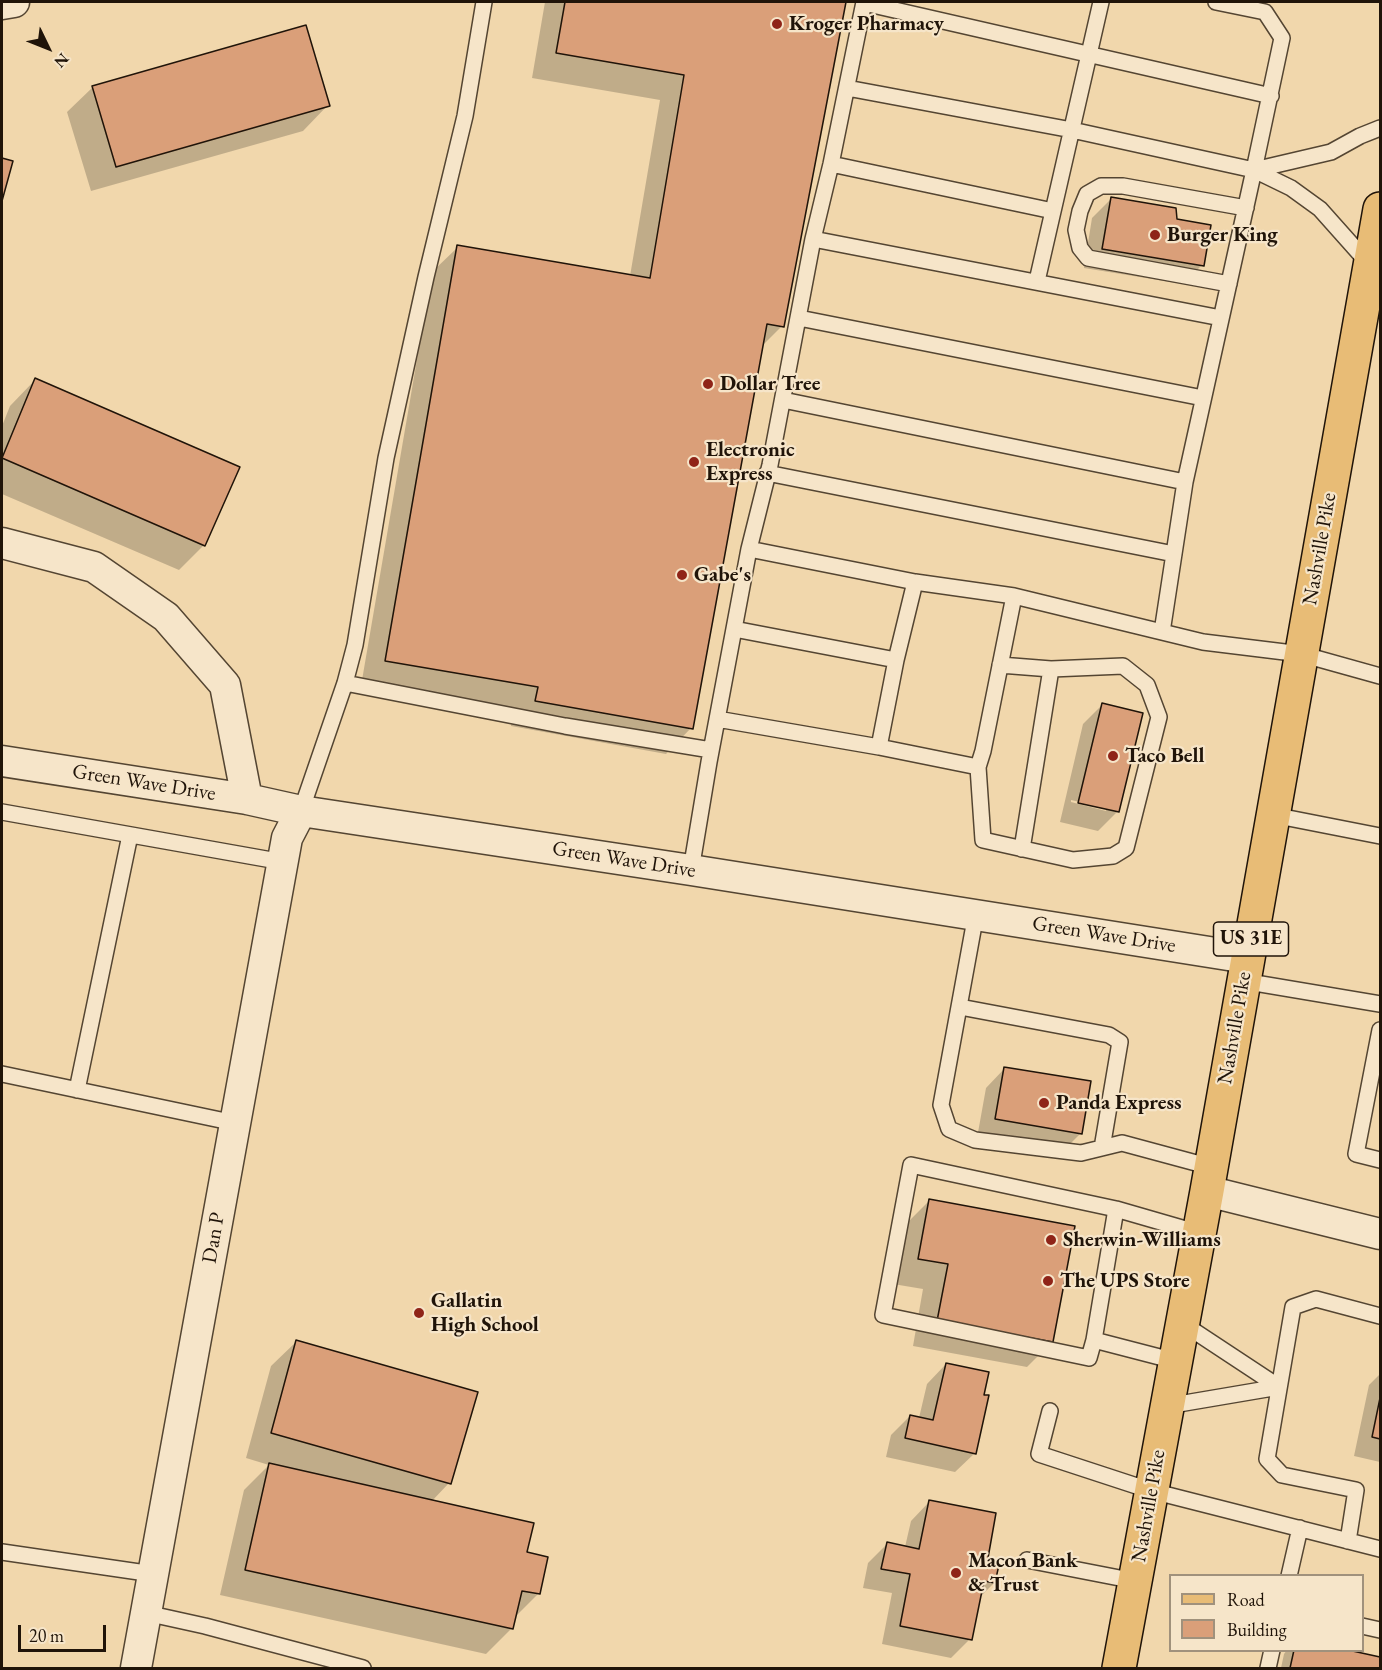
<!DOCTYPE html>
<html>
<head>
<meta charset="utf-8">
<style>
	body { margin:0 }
	#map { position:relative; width:1382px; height:1670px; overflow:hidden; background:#f1d7ac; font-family:"EB Garamond",serif }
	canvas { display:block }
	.frame { position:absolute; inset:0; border:3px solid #201409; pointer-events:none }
	.legend { position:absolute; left:1169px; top:1574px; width:195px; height:78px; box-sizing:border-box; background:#f6e5c9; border:2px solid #a0917c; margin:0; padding:8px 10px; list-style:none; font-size:18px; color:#201409 }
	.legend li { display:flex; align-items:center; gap:12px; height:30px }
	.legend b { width:30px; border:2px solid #a0917c }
	.north { position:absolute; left:18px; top:18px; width:60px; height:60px; -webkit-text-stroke:4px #f6e5c9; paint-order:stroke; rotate:133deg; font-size:16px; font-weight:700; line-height:24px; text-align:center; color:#201409 }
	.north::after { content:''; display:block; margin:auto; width:21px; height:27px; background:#201409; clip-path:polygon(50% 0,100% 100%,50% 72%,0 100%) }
	.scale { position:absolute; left:18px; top:1625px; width:88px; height:27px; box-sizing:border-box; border:3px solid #201409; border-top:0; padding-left:8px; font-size:18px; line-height:21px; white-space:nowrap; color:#201409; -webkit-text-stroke:4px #f6e5c9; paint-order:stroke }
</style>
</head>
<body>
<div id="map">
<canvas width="1382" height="1670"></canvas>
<div class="frame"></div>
<ul class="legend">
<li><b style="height:8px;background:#e8bc76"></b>Road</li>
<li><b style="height:16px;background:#da9f79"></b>Building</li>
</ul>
<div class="north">N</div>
<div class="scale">20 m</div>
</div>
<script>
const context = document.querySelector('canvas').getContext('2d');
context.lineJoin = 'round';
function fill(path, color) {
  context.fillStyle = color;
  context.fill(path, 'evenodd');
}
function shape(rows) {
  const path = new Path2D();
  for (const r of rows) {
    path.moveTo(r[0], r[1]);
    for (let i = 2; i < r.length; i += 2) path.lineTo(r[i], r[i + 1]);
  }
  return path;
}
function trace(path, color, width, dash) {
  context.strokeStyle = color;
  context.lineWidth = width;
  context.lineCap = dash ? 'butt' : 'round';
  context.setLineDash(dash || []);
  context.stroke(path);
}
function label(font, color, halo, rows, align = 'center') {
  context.font = font + ' "EB Garamond",serif';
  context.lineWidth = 4.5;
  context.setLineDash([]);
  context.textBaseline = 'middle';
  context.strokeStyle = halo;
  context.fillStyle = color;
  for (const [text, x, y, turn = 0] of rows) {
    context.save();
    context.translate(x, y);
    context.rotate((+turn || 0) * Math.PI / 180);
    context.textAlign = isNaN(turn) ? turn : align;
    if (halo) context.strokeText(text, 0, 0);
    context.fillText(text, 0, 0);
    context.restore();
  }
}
fill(shape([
	[545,2,845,2,782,326,762,346,691,728,666,754,511,726,513,712,361,686,432,272,458,247,630,276,660,100,532,78],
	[93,87,328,105,303,131,91,191,67,112],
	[1111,199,1176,221,1202,265,1183,284,1084,268,1092,218],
	[35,380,204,545,179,570,2,494,2,426,10,406],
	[1102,705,1118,811,1098,831,1060,822,1083,724],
	[1071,800,1106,808,1106,811,1071,802],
	[1005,1068,1081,1133,1062,1152,977,1138,986,1088],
	[929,1201,1052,1342,1027,1367,913,1346,923,1289,893,1284,904,1226],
	[297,1341,449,1483,431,1502,525,1553,539,1593,514,1618,511,1629,486,1654,220,1595,244,1490,269,1465,246,1458,271,1366],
	[946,1364,975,1453,955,1472,886,1457,891,1435,910,1416,919,1418,927,1384],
	[1380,1374,1380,1462,1354,1456,1369,1385],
	[930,1501,986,1560,994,1583,979,1598,970,1639,951,1658,882,1644,892,1593,863,1588,868,1563,887,1544,905,1547,911,1521],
	[1287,1650,1341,1650,1380,1659,1380,1668,1281,1668,1284,1654]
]), '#0003');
const building = shape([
	[565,2,846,2,784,327,767,324,693,729,535,701,538,687,385,661,457,245,650,278,684,75,556,53,565,2],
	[306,25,330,106,116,167,92,86,306,25],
	[2,158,13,161,2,201,2,158],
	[1111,197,1176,208,1177,219,1211,225,1204,266,1102,249,1111,197],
	[35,378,240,467,205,546,2,458,35,378],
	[1102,703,1143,713,1119,812,1078,803,1102,703],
	[1004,1067,1091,1081,1082,1134,995,1119,1004,1067],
	[929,1199,1075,1226,1053,1342,937,1321,948,1264,918,1259,929,1199],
	[296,1340,478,1392,451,1484,271,1433,296,1340],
	[946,1363,989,1372,984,1395,989,1395,976,1454,905,1438,910,1415,933,1420,946,1363],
	[1380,1398,1380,1439,1372,1437,1380,1398],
	[269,1463,534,1523,527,1552,548,1557,540,1594,522,1591,513,1629,245,1570,269,1463],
	[929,1500,996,1513,988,1558,1000,1560,995,1583,984,1581,972,1640,900,1626,910,1574,881,1569,887,1542,919,1549,929,1500],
	[1294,1650,1348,1650,1380,1657,1380,1668,1290,1668,1294,1650]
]);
fill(building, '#da9f79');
trace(building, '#201409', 1.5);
const lane = shape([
	[1216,2,1265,12,1282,38,1254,170],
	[864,3,1271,96],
	[847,88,1072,130,1254,170,1185,482,1162,632],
	[831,164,1053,211],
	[1254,170,1291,188,1320,209,1369,264],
	[1254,170,1331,152,1360,136,1380,128],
	[813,239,1221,318],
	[1037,281,1101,2],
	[1229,284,1088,258,1080,248,1076,230,1080,211,1087,194,1101,186,1123,186,1246,208],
	[799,318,1203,398],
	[783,400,1185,482],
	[767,473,1174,554],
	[749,549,770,465,813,239,831,164,864,2],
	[734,629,896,660],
	[345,683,565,726,711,750],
	[717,719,879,747,896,660,915,582],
	[879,747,978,767,983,751,1014,596],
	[978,767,983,840,1073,860,1113,856,1126,848,1159,717,1147,685,1123,666,1051,669,1000,665],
	[301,811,345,683,355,645,386,458,426,277,465,116,484,2],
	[2,812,283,862],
	[1273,815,1380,836],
	[1022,849,1051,669],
	[691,870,709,762,749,549,915,582,1014,596,1203,642,1301,654,1380,676],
	[976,914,941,1105,949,1129,975,1140,1081,1153,1122,1143,1211,1167],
	[1243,981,1380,1004],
	[960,1007,1109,1035,1120,1042,1102,1148],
	[1380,1030,1356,1154,1380,1160],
	[2,1074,235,1123],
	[77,1090,130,835],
	[1116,1209,1199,1233],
	[1094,1340,1089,1358,883,1315,911,1165,1116,1209,1094,1340,1175,1361],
	[1167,1406,1279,1387,1182,1323],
	[1050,1411,1039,1454,1152,1491,1380,1549],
	[1348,1541,1356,1490,1282,1475,1267,1459,1293,1307,1316,1299,1380,1316],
	[2,1552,153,1574],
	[1027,1560,1135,1581],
	[1289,1576,1300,1528],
	[146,1613,205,1626,363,1668],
	[1362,1626,1380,1630],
	[1268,1668,1272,1650]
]);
const street = shape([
	[2,4,14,2],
	[2,543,94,567,166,617,225,685,247,799],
	[2,761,247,799,301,811,691,870,1247,958],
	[1207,1191,1380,1234],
	[136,1668,287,838,301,811]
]);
const primary = shape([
	[1119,1668,1207,1191,1380,209]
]);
trace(lane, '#544532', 18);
trace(street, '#544532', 33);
trace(primary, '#201409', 36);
trace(lane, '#f6e5c9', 15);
trace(street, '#f6e5c9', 30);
trace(primary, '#e8bc76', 33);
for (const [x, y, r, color] of [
	[777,24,6,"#8f2418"],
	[1155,235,6,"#8f2418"],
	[708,384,6,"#8f2418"],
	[694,462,6,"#8f2418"],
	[682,575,6,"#8f2418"],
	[1113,756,6,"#8f2418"],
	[1044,1103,6,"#8f2418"],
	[1051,1240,6,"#8f2418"],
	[1048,1281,6,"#8f2418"],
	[419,1313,6,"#8f2418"],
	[956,1573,6,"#8f2418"]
]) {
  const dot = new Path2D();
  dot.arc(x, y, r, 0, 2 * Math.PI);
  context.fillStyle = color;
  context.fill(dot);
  trace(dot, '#f6e5c9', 2);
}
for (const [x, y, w] of [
	[1251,939,75]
]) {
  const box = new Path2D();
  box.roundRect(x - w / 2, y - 17, w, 34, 4.5);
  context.fillStyle = '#f6e5c9';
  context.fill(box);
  trace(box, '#201409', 1.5);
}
label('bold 20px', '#201409', null, [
	["US 31E",1251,939]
]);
label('bold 21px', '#201409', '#f6e5c9', [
	["Kroger Pharmacy",789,24],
	["Burger King",1167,235],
	["Dollar Tree",720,384],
	["Electronic",706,450],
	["Express",706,474],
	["Gabe's",694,575],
	["Taco Bell",1125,756],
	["Panda Express",1056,1103],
	["Sherwin-Williams",1063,1240],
	["The UPS Store",1060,1281],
	["Gallatin",431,1301],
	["High School",431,1325],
	["Macon Bank",968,1561],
	["& Trust",968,1585]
], 'left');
label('21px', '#201409', '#f6e5c9', [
	["Nashville Pike",1320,549,-80],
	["Green Wave Drive",144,783,9],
	["Green Wave Drive",624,860,9],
	["Green Wave Drive",1104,935,9],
	["Nashville Pike",1235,1028,-80],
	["Dan P",214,1238,-80],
	["Nashville Pike",1149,1506,-80]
]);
</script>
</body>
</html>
